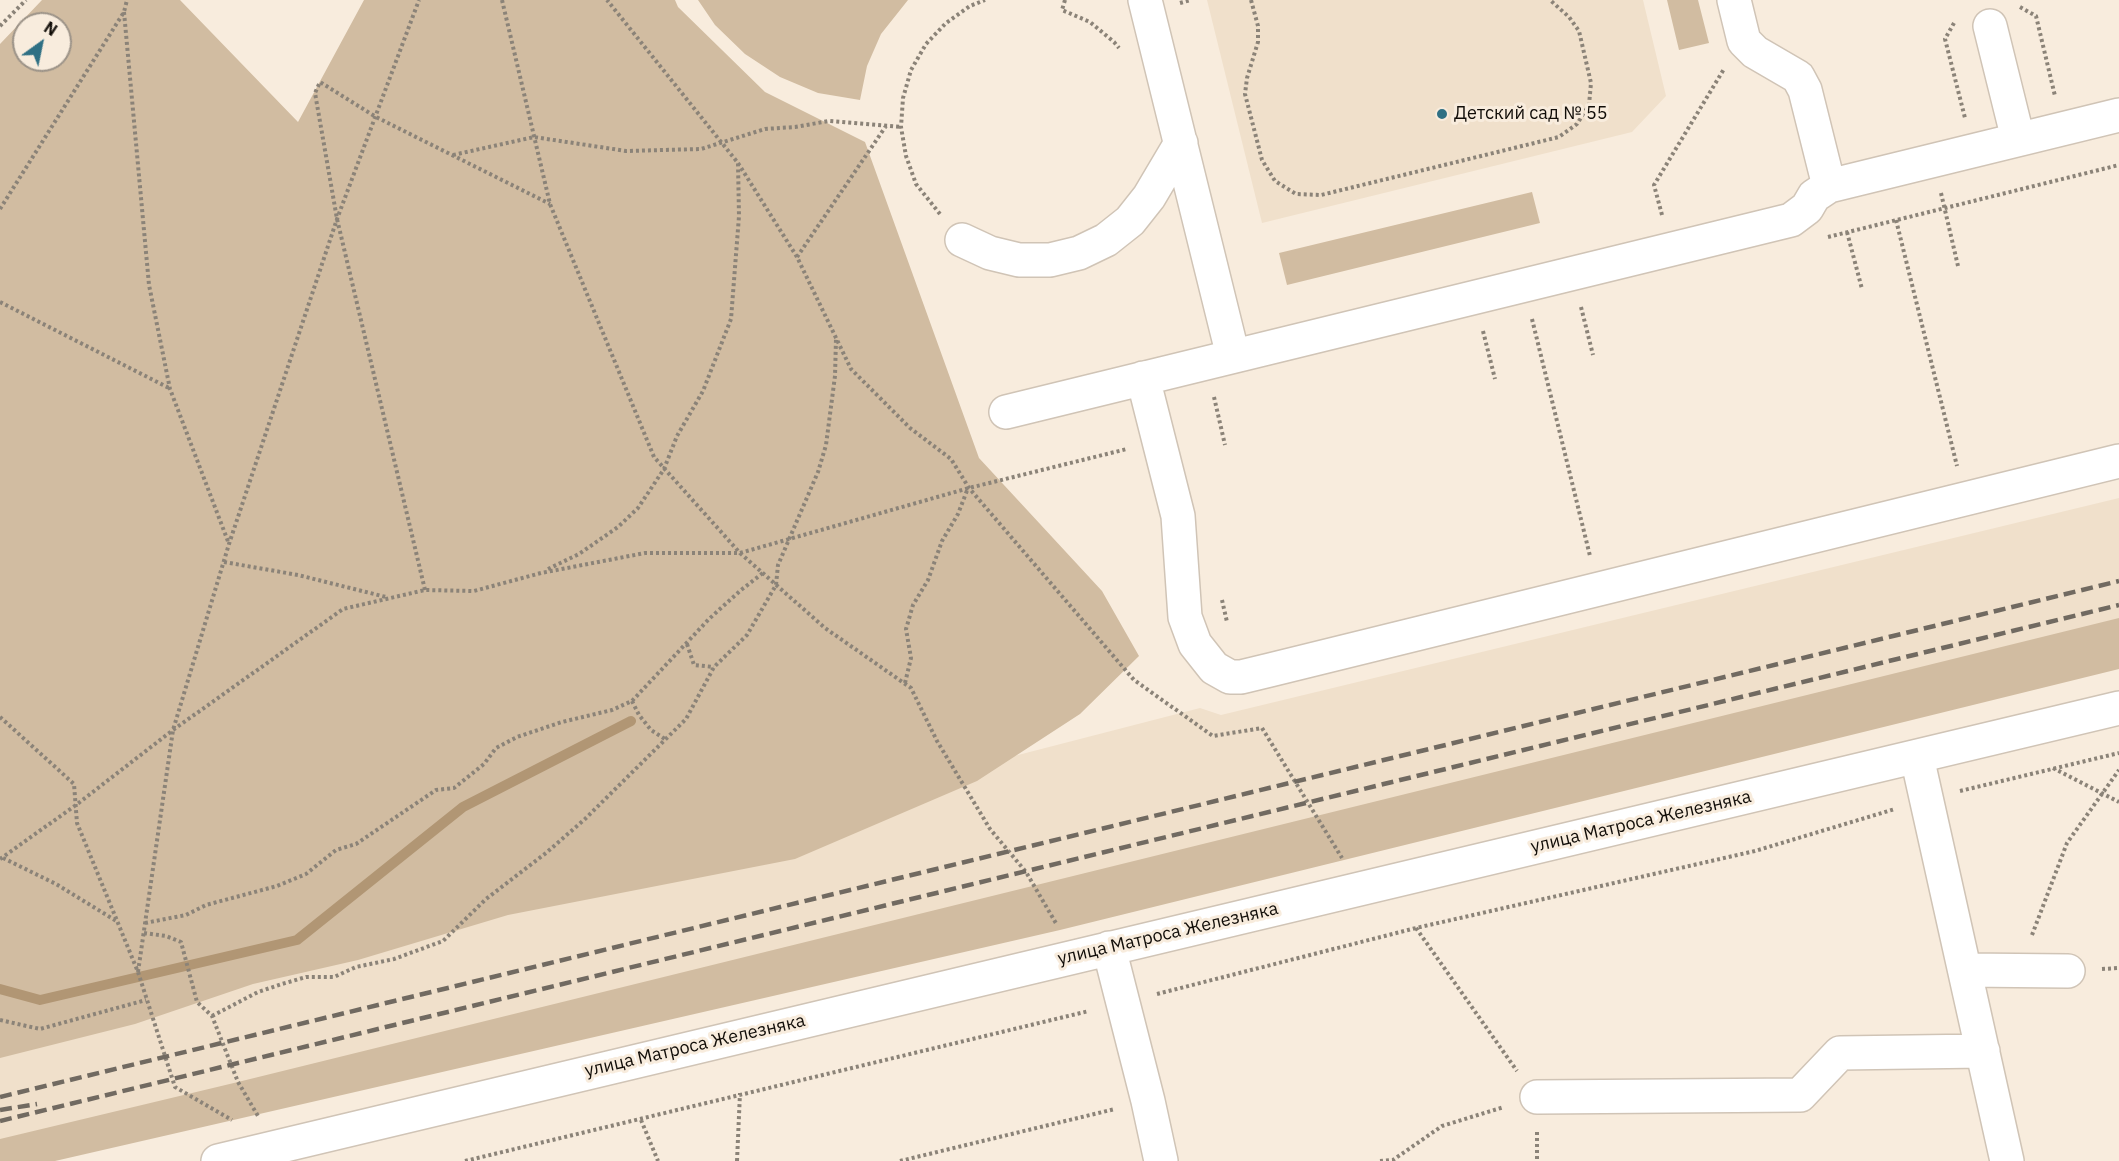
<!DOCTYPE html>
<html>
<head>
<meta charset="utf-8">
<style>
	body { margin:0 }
	#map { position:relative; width:2119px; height:1161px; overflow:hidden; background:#f8ecdd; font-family:"IBM Plex Sans",sans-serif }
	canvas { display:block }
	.north { position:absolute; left:12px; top:12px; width:60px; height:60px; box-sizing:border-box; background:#f8ecdd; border:2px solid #9c9388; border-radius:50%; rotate:33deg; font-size:16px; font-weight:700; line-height:24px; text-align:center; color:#110d08 }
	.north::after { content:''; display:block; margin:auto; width:21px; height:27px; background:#2f7084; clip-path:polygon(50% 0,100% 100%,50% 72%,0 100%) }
</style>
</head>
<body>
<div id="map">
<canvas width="2119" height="1161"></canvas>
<div class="north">N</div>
</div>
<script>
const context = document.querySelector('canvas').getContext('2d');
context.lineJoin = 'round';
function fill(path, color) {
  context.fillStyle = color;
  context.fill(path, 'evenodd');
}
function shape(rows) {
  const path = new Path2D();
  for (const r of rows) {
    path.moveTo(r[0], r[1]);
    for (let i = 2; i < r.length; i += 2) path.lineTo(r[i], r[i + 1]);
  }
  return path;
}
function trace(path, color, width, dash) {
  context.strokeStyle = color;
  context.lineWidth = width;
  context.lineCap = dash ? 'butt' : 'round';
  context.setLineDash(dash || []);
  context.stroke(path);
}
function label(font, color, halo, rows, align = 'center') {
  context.font = font + ' "IBM Plex Sans",sans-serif';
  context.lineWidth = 6;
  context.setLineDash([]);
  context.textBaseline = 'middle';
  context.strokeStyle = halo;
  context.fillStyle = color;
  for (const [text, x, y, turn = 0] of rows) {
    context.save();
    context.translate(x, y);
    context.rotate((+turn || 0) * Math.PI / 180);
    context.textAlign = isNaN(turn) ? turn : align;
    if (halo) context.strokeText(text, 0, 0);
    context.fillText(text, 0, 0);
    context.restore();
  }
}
fill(shape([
	[1207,0,1643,0,1666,96,1632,132,1262,223],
	[2119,498,2119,661,0,1161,0,1018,1200,708,1221,715]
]), '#f0e0cb');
fill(shape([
	[42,0,180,0,298,122,364,0,675,0,678,7,765,92,865,142,979,458,1102,591,1139,656,1080,714,977,781,795,859,508,915,358,960,253,984,135,1024,0,1058,0,44],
	[24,24,60,24,60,60,24,60],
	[698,0,908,0,881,34,867,66,860,100,818,93,780,77,745,54,715,25],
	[1667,0,1698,0,1709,43,1679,50],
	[1532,192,1540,223,1287,285,1279,253],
	[2119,618,2119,669,1060,930,55,1161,0,1161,0,1139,238,1082]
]), '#d1bca1');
trace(shape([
	[0,989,40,1000,297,940,463,807,631,721]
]), '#b19674', 10);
const minor = shape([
	[1145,0,1233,356],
	[1734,0,1744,41,1755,52,1798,77,1805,90,1829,186],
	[1990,26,2018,139],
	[962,240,990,253,1019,260,1050,260,1079,253,1106,240,1130,221,1149,197,1181,143],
	[1143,378,1178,516,1185,617,1195,644,1214,668,1230,677,1241,677,1270,670,2119,461],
	[1006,412,1791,220,1807,208,1814,196,1829,186,2119,115],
	[1917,757,2007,1161],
	[1109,948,1148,1101,1161,1161],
	[1965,970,2068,971],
	[1537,1097,1800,1095,1840,1053,1983,1051],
	[218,1161,2119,708]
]);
trace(minor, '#d0c4b6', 36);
trace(shape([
	[502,0,550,204,654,457,740,553,825,628,911,688,937,741,990,829,1026,872,1057,925],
	[1065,0,1062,10,1090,22,1114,42,1119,48],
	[1251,0,1258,26,1258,42,1247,78,1245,94,1262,160,1275,181,1296,194,1321,195,1559,137,1577,124,1589,105,1591,83,1579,31,1569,17,1550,0],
	[1180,3,1191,0],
	[2020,7,2036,16,2055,96],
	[124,12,149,285,170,389,229,544],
	[1954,23,1945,39,1965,118],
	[0,26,26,0],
	[453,155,534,137,626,151,701,149,765,129,795,127,829,121,901,127],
	[738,163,797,257,851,369,910,428,951,459,969,488,1134,680,1213,736,1262,728,1342,858],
	[1941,193,1958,266],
	[0,209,124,12,127,0],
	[940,214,916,184,906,156,901,127,903,98,911,70,926,44,946,23,970,6,985,0],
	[1662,215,1654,185,1724,69],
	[1896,220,1957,466],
	[1847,232,1862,289],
	[1828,237,2119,165],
	[797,257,886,126],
	[0,302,169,388],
	[1581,307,1593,355],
	[1532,319,1590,556],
	[1483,331,1495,379],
	[1214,397,1225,445],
	[224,562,298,575,386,597],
	[548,569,579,554,618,527,638,508,664,469,677,436,703,391,731,319,739,216,738,163,607,0],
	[425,590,337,219,315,93,320,82,376,117,550,204],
	[1222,600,1227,622],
	[687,644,694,665,714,667],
	[905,683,911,658,906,629,913,605,928,580,942,541,958,514,968,488],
	[632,701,639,715,651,730,665,739],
	[0,717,74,784,77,823,138,972,175,1087,232,1120],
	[2053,768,2119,802],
	[1960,791,2119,753],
	[3,858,56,884,118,922],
	[0,859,76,805,173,730,343,609,425,590,474,591,541,573,645,553,740,553,969,488,1127,449],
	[145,923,186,915,206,905,277,886,306,874,336,850,356,844,436,790,454,788,484,764,496,748,517,737,562,722,612,710,632,701,709,619,741,590,763,573],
	[1416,928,1517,1071],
	[144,933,166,936,181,942,197,1002,212,1016,238,1082,258,1116],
	[2032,935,2067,843,2119,770],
	[2102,969,2119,968],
	[138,972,173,730,229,544,337,219,419,0],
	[1157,994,1416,928,1755,851,1895,809],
	[212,1016,258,992,282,984,306,977,334,977,356,967,394,959,443,941,486,899,546,853,585,819,686,719,714,667,747,635,776,585,778,565,818,472,826,445,835,376,836,339],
	[0,1020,40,1029,146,1000],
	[641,1120,658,1161],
	[1537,1132,1537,1161],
	[465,1161,1089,1011],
	[737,1161,740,1093],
	[900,1161,1115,1109],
	[1380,1161,1393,1160,1442,1126,1504,1107]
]), '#8b8378', 4, [3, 3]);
trace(minor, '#fff', 33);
trace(shape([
	[0,1097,2119,581],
	[0,1110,37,1104],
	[0,1121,2119,605]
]), '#716a61', 4.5, [12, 6]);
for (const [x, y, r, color] of [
	[1442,114,6,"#2f7084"]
]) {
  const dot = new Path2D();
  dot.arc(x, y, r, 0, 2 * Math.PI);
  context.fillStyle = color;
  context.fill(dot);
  trace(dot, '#f8ecdd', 2);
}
label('18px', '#110d08', '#f8ecdd', [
	["Детский сад № 55",1454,114]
], 'left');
label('18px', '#110d08', '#f8ecdd', [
	["улица Матроса Железняка",1641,822,-13],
	["улица Матроса Железняка",1168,934,-13],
	["улица Матроса Железняка",695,1046,-13]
]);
</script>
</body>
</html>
